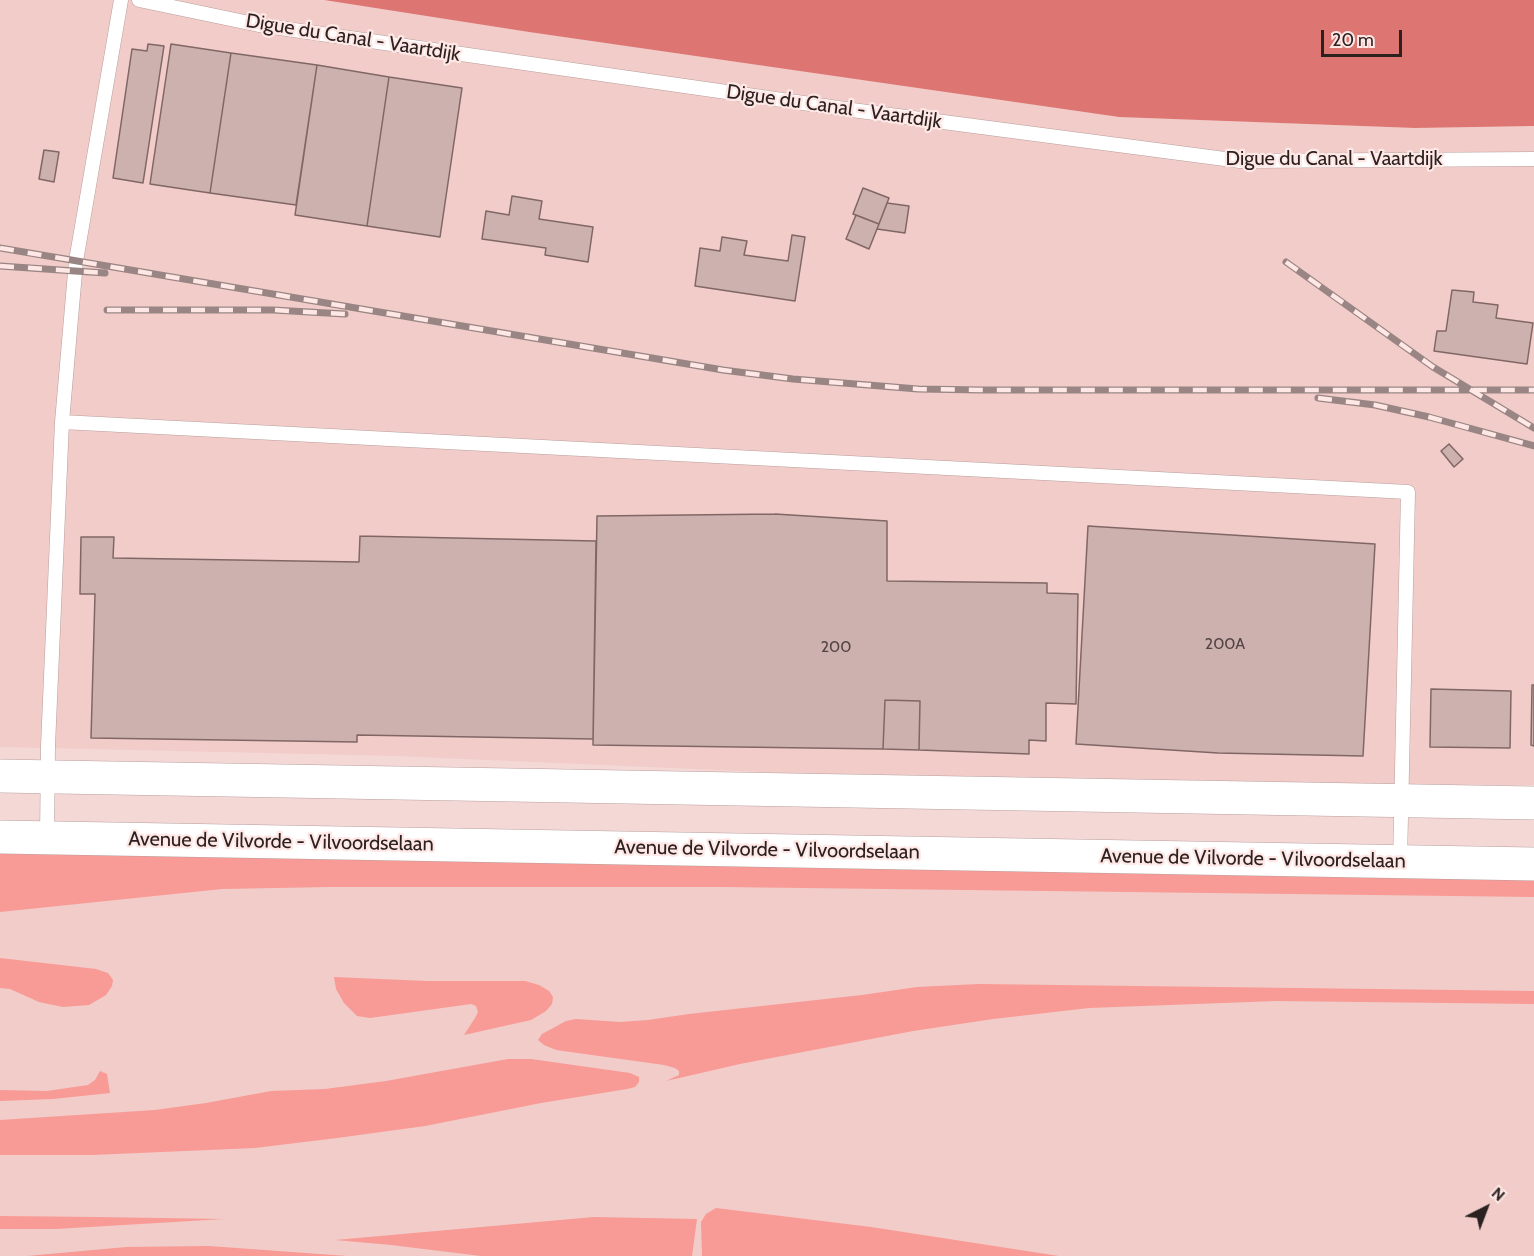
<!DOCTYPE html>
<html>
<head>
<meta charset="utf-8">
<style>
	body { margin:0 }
	#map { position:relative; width:1534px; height:1256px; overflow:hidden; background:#f4d8d6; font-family:Cabin,sans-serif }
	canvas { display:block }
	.north { position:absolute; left:1456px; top:1178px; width:60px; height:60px; -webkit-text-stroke:4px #fee7e5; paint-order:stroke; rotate:42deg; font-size:16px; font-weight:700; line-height:24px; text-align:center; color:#2b2120 }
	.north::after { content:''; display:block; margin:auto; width:21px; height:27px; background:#2b2120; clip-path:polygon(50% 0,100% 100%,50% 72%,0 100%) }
	.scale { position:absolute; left:1321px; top:30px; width:81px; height:27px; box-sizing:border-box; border:3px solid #2b2120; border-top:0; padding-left:8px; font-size:18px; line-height:21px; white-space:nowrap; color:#2b2120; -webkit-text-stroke:4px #fee7e5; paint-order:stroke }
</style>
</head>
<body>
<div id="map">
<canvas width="1534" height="1256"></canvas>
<div class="north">N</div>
<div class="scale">20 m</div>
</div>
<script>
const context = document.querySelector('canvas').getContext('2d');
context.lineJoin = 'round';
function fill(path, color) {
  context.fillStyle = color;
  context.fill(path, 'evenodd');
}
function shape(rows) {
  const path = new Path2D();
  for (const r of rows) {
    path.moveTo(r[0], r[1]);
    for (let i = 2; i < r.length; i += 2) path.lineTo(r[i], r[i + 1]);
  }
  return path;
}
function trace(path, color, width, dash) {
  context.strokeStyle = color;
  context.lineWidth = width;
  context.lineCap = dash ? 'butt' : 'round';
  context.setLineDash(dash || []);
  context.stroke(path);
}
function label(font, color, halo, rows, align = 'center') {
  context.font = font + ' Cabin,sans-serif';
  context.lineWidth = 4.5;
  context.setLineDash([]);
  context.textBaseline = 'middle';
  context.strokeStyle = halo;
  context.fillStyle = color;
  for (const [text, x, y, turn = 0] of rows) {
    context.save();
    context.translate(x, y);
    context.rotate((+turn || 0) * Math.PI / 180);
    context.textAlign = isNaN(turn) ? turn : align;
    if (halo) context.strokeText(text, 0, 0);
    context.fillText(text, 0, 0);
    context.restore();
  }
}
fill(shape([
	[0,0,323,0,529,32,1119,117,1415,128,1534,126,1534,785,1016,783,396,756,0,747],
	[0,853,1534,879,1534,1256,0,1256]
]), '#f1ccc9');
fill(shape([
	[0,853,1534,879,1534,897,723,887,329,887,222,889,0,912],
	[0,958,96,969,108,973,113,980,112,986,106,995,89,1005,63,1007,39,1002,10,989,0,988],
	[334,977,426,981,525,981,539,985,549,991,553,997,552,1004,546,1011,531,1020,464,1035,475,1018,478,1012,476,1006,471,1004,370,1018,357,1016,344,1003,336,989],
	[979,984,1534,991,1534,1004,1276,1001,1089,1008,993,1019,913,1031,740,1064,666,1081,679,1075,679,1071,675,1068,664,1065,556,1050,544,1045,538,1040,542,1034,566,1021,576,1019,620,1022,648,1020,689,1014,862,995,917,987],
	[508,1059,531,1059,630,1073,639,1077,639,1082,635,1087,627,1089,541,1103,425,1126,337,1138,255,1148,92,1155,0,1155,0,1120,155,1110,206,1103,271,1091,325,1089,386,1081],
	[100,1071,107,1074,110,1093,53,1099,0,1101,0,1090,47,1091,88,1085,95,1080],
	[716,1208,871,1227,1059,1256,702,1256,701,1222,706,1214],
	[0,1216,96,1217,224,1219,56,1229,0,1229],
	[594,1217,697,1219,692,1256,481,1256,391,1245,335,1240],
	[209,1246,347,1256,27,1256,126,1247]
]), '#f89a95');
fill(shape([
	[324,0,1534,0,1534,126,1415,128,1119,117,529,32]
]), '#dd7673');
const building = shape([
	[148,44,164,46,143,183,113,178,132,49,147,51,148,44],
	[171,44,231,53,210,193,150,184,171,44],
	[231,53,317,65,296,205,210,193,231,53],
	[317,65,389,77,367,226,295,215,317,65],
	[389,77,462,88,440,237,367,226,389,77],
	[44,150,59,152,54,182,39,179,44,150],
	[863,188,889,198,879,224,853,214,863,188],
	[512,196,542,201,539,219,593,227,588,262,545,255,546,248,482,239,486,211,509,215,512,196],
	[887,203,909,206,905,233,877,229,887,203],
	[856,215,879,224,869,249,846,239,856,215],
	[792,235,805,237,795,301,695,286,700,248,720,251,722,237,747,241,744,255,788,261,792,235],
	[1452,290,1474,292,1473,302,1498,305,1496,318,1533,323,1527,364,1434,351,1437,331,1446,331,1452,290],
	[1449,444,1463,459,1454,467,1441,451,1449,444],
	[775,514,887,521,887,581,1047,583,1047,593,1078,594,1076,704,1046,703,1046,741,1029,740,1029,754,919,750,920,701,885,700,883,749,593,745,597,516,775,514],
	[1088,526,1375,544,1363,756,1218,753,1076,744,1088,526],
	[360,536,596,541,593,739,357,735,357,742,91,738,95,594,80,594,81,537,114,537,113,558,359,562,360,536],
	[1532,685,1534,685,1534,746,1531,745,1532,685],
	[1431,689,1511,691,1510,748,1430,747,1431,689],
	[885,700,920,701,919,750,883,749,885,700]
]);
fill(building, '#ccb1af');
trace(building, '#806765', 1.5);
const service = shape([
	[139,0,259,25,852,110,1240,161,1534,159],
	[62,422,1408,492,1400,862],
	[47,837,48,746,62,422,76,261,121,0]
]);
const primary = shape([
	[0,776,1534,803],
	[0,837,1534,864]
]);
trace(service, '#b99e9c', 15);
trace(primary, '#b99e9c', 34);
trace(service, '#fff', 14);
trace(primary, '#fff', 33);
const rail = shape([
	[0,248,723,370,793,379,918,389,983,390,1534,390],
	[1286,262,1433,367,1534,428],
	[0,266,105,273],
	[107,310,273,310,345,314],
	[1318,398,1375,405,1429,417,1534,446]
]);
trace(rail, '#998684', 7);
trace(rail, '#fee7e5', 4.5, [14]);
label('16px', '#534544', null, [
	["200A",1225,644],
	["200",836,647]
]);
label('20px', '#2b2120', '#fee7e5', [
	["Digue du Canal - Vaartdijk",353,38,9],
	["Digue du Canal - Vaartdijk",834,107,8],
	["Digue du Canal - Vaartdijk",1334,159],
	["Avenue de Vilvorde - Vilvoordselaan",281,842,1],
	["Avenue de Vilvorde - Vilvoordselaan",767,850,1],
	["Avenue de Vilvorde - Vilvoordselaan",1253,859,1]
]);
</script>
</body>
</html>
